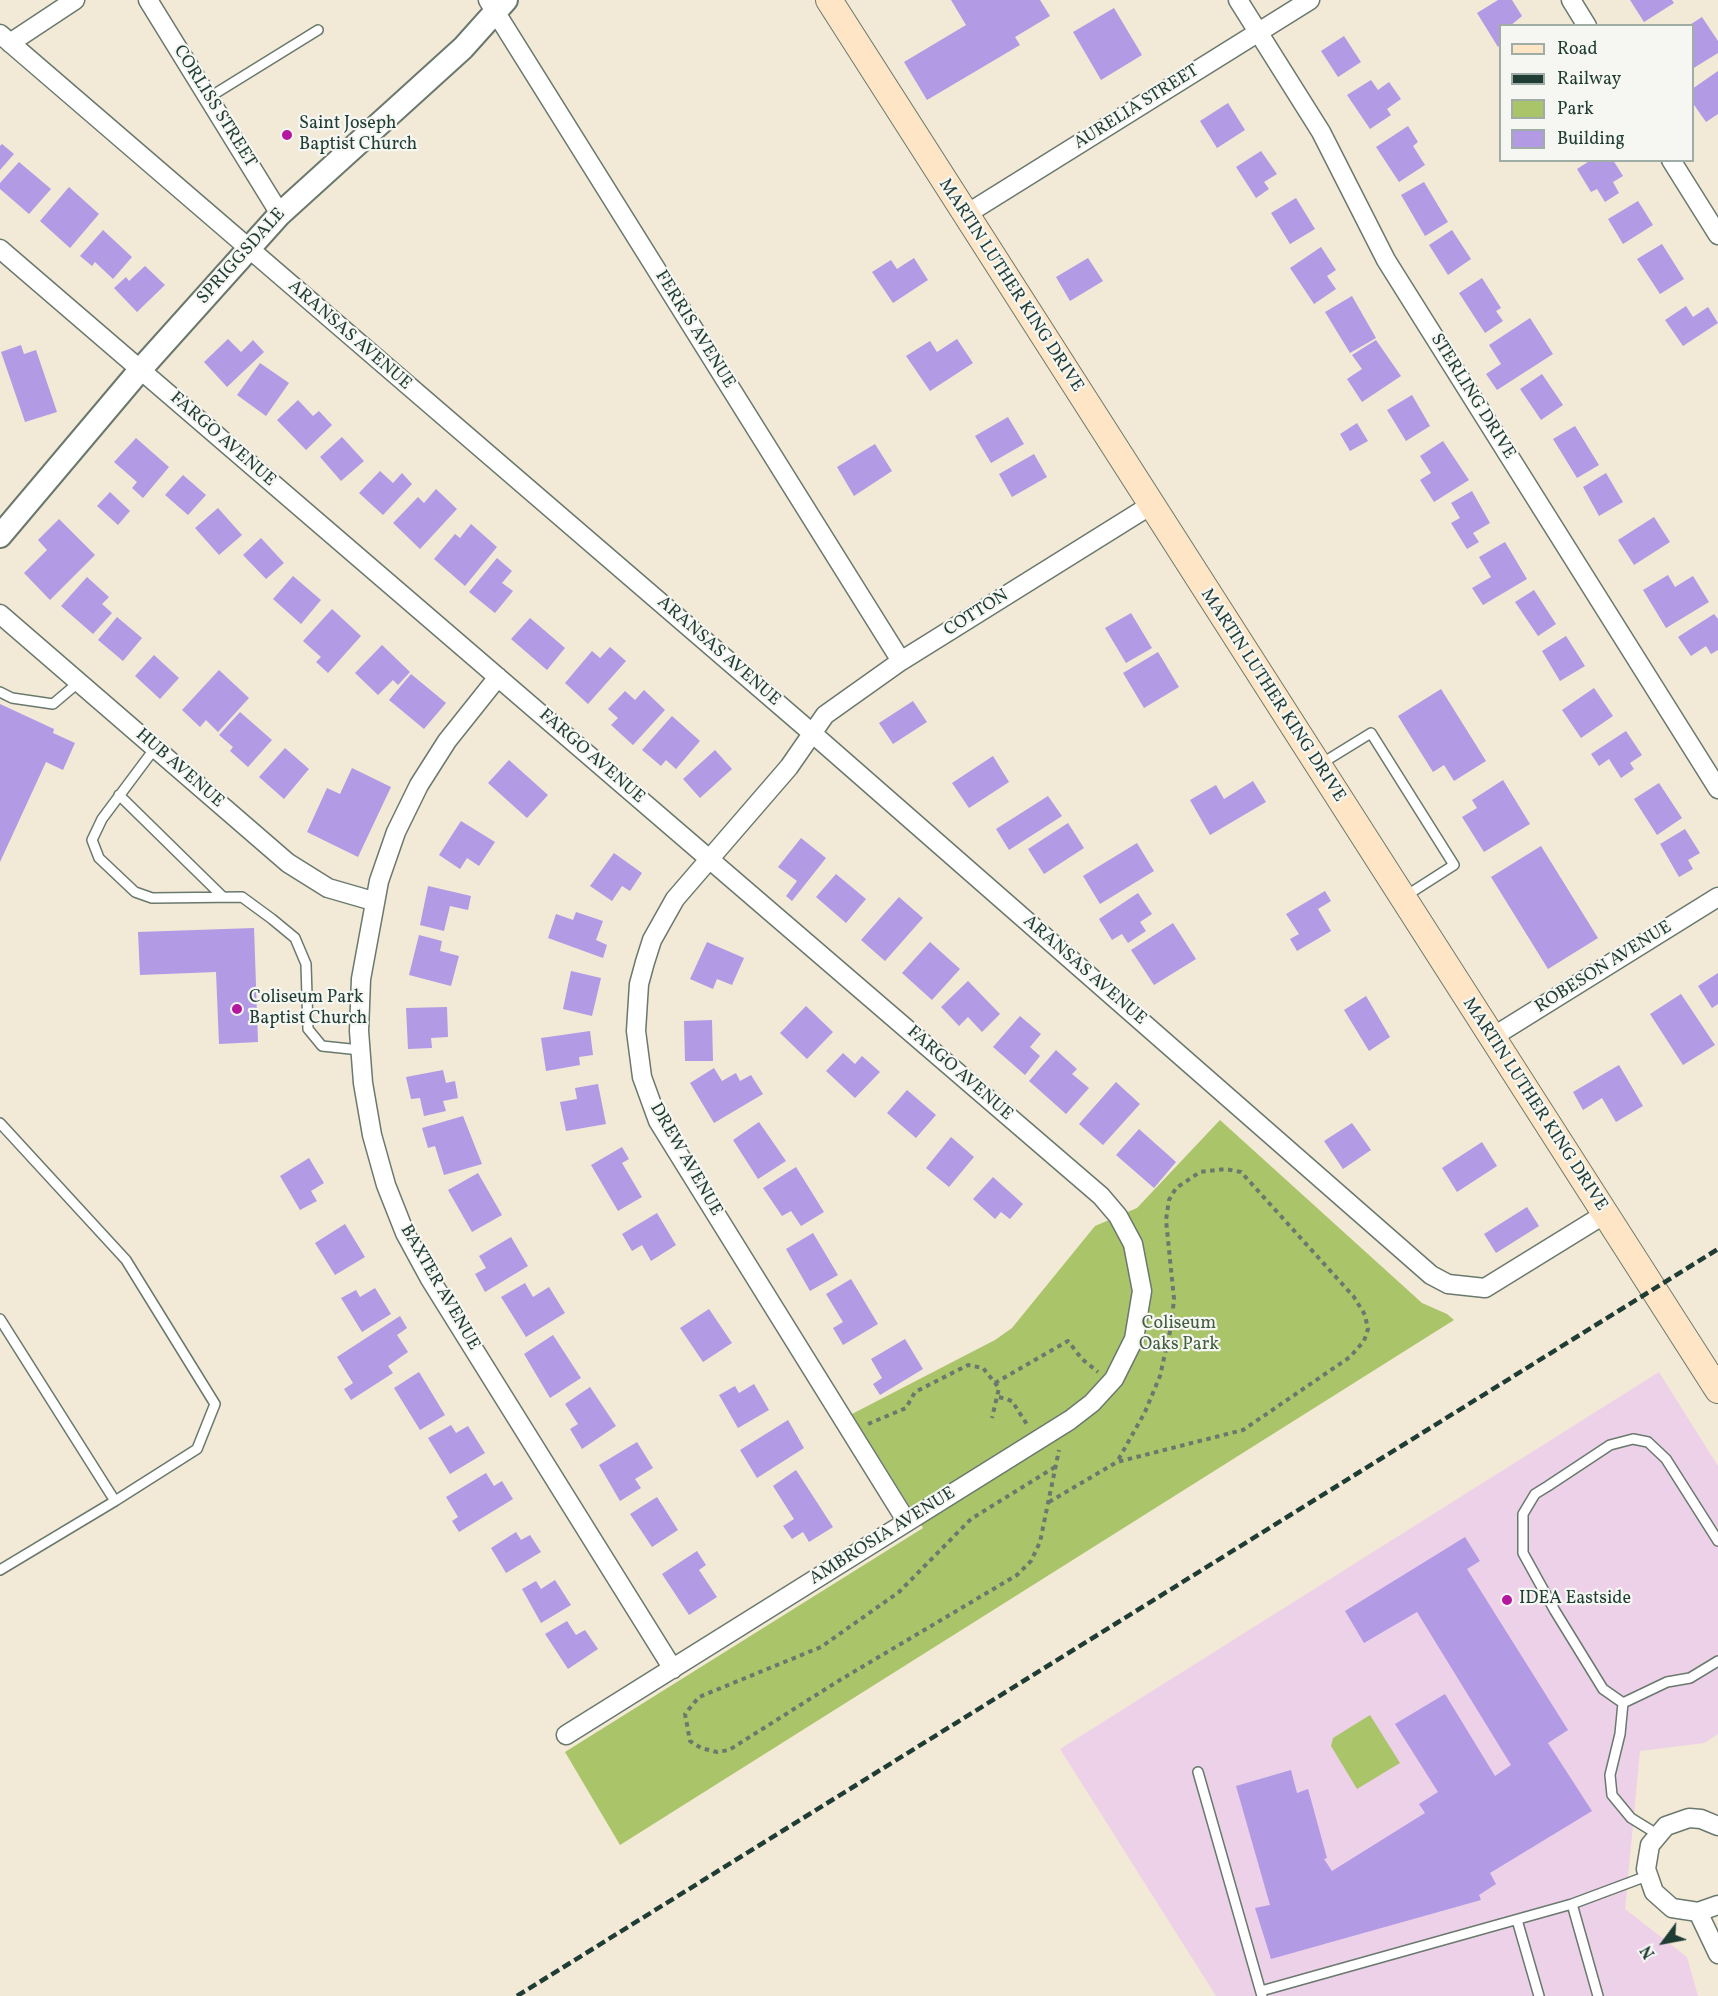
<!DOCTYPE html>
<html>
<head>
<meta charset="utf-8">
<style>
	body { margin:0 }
	#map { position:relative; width:1718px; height:1996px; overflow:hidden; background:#f2e9d6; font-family:Vollkorn,serif }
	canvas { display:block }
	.legend { position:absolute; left:1499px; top:24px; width:195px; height:138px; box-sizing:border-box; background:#f6f6f2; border:2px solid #a0aca6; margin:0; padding:8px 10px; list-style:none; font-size:18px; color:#1f3d34 }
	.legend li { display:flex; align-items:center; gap:12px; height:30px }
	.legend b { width:30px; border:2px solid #a0aca6 }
	.north { position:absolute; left:1634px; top:1912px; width:60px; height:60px; -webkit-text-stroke:4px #f6f6f2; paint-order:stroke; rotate:238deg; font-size:16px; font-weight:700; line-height:24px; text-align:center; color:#1f3d34 }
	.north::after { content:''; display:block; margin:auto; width:21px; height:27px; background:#1f3d34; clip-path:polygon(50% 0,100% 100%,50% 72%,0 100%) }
</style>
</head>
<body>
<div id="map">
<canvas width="1718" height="1996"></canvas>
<ul class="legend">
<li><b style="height:8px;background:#fde5c5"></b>Road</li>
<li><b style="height:8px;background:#1f3d34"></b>Railway</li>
<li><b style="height:16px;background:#aac469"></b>Park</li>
<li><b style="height:16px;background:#b29ae4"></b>Building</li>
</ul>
<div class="north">N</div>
</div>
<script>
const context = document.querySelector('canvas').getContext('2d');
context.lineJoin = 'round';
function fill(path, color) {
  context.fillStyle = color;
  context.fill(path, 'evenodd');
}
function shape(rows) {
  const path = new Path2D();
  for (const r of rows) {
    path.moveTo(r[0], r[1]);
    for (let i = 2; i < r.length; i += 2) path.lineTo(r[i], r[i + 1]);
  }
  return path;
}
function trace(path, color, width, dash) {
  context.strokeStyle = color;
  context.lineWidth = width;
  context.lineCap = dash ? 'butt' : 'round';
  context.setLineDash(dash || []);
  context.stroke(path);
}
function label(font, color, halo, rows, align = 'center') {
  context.font = font + ' Vollkorn,serif';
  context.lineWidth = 4.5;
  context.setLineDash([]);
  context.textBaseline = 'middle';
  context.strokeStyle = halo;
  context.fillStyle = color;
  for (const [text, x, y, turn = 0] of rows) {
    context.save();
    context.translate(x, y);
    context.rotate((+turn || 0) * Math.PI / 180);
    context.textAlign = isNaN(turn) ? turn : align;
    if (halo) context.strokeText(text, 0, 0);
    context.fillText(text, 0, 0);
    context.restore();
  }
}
fill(shape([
	[1659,1372,1718,1466,1718,1734,1704,1743,1640,1751,1625,1909,1687,1957,1698,1996,1216,1996,1060,1749]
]), '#edd1e9');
fill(shape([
	[1220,1120,1422,1303,1447,1314,1454,1320,620,1845,565,1752,923,1528,852,1414,995,1340,1012,1328,1095,1226,1137,1208],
	[1370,1715,1400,1763,1357,1789,1331,1746,1333,1738]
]), '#aac469');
fill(shape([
	[951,0,1040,0,1050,16,1015,37,1020,45,927,100,904,62,966,25],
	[1498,0,1512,0,1522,16,1510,26,1500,26,1500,45,1498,47,1477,13],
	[1630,0,1672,0,1674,3,1644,22],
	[1114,8,1142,55,1101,80,1073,32],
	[1702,17,1718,41,1718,53,1692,69,1692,26,1688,26],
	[1344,36,1361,62,1338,77,1321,51],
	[1718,71,1718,114,1706,122,1692,102,1692,89],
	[1371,80,1378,90,1389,82,1401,99,1387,109,1391,115,1370,129,1347,95],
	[1228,103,1245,130,1217,148,1200,121],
	[1408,126,1418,142,1413,146,1425,165,1399,182,1376,147],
	[2,144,14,154,0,170,0,146],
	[1261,151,1277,174,1264,182,1269,189,1256,198,1236,167],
	[1591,160,1613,160,1623,176,1613,182,1619,193,1605,202,1597,189,1591,192,1577,169],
	[19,162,51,189,29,214,0,189,0,183],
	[1424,182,1448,222,1425,236,1401,195],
	[69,187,99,214,70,248,40,221],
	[1296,198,1315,229,1290,244,1271,213],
	[1638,201,1653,225,1623,244,1608,219],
	[103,230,132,257,113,279,95,262,92,266,80,256],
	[1452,230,1471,259,1448,275,1429,245],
	[1662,244,1684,279,1660,294,1637,259],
	[1321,247,1336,270,1327,276,1336,289,1314,304,1290,268],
	[914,258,928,280,893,303,872,272,891,260,897,269],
	[1088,258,1103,281,1070,301,1056,277],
	[145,266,165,285,137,312,114,288,126,277,129,281],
	[1482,278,1501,308,1496,311,1503,321,1485,333,1459,293],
	[1352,296,1376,338,1350,353,1325,312],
	[1686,306,1693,317,1708,307,1718,323,1683,346,1665,320],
	[1530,318,1553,354,1497,390,1486,374,1501,364,1489,345],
	[228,339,241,352,253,340,264,352,227,387,204,362],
	[957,339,973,363,930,391,906,356,930,341,937,352],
	[1376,340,1401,376,1362,402,1347,379,1362,369,1352,355],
	[21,345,24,354,36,350,57,412,25,422,1,352],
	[260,363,289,383,266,416,237,395],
	[1542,374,1563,405,1541,420,1520,389],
	[1412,395,1430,426,1406,441,1387,410],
	[298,400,313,416,319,411,332,425,306,450,277,420],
	[1008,417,1024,444,991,463,975,436],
	[1357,423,1368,441,1350,451,1340,434],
	[1575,426,1599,465,1577,478,1553,439],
	[342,437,364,461,341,481,320,457],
	[136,438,169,467,143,498,132,488,137,482,114,462],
	[1443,441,1469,480,1434,502,1420,480,1431,473,1420,456],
	[875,444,892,471,854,496,837,467],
	[1034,454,1047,477,1012,497,999,474],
	[380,471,393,483,402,473,412,484,383,515,359,493],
	[1606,473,1623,502,1599,516,1583,487],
	[183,475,206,495,188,515,165,495],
	[436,489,457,509,420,549,393,523,418,497,424,503],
	[1472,491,1490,523,1473,533,1479,542,1467,549,1451,523,1460,518,1451,503],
	[110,492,130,511,118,525,97,506],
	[218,508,242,535,219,555,195,528],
	[1654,517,1670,542,1634,565,1618,540],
	[59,519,95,555,50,600,24,573,47,550,38,540],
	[471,524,497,547,465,586,434,559,455,534,460,538],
	[261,538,284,563,266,579,243,555],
	[1505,542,1527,579,1483,605,1472,588,1491,577,1479,557],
	[497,558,512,571,502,583,513,591,495,613,469,592],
	[1668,575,1675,587,1693,576,1709,602,1666,628,1643,590],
	[293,576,321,600,301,624,273,599],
	[87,577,109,597,102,604,112,613,93,634,61,606],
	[1534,590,1556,624,1538,636,1515,602],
	[332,609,361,636,328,673,316,662,321,657,303,641],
	[1131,613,1152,648,1126,663,1105,628],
	[1714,614,1718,619,1718,650,1711,654,1706,646,1691,656,1678,637],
	[117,617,142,638,123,661,98,640],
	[530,618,565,648,547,670,511,639],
	[1566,636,1585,666,1560,681,1542,651],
	[382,645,410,672,398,685,393,680,378,695,355,673],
	[610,647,626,661,588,704,565,683,592,651,600,658],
	[1158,652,1179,687,1144,708,1123,673],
	[154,655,179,678,160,699,135,676],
	[219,670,249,698,218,732,206,720,200,727,182,710],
	[411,674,446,703,424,729,389,700],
	[1594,688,1613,716,1581,738,1562,710],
	[1441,689,1486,761,1454,781,1444,765,1433,772,1398,716],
	[644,690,665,710,633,745,611,725,618,718,608,709,625,691,635,700],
	[913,701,927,722,893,744,879,723],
	[0,704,54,729,53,733,75,743,63,770,46,762,0,862],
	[240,712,272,740,248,767,230,751,233,747,219,735],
	[672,716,700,741,676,769,666,760,661,766,642,750],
	[1626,731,1642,755,1630,763,1634,769,1621,778,1609,759,1599,766,1591,754],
	[285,748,309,769,284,799,259,777],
	[715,750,732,769,700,798,683,779],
	[993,756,1009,782,969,808,952,783],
	[509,760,548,795,527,818,488,783],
	[352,768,391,787,358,857,307,832,327,788,340,794],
	[1503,780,1530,824,1484,852,1462,817,1477,808,1472,800],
	[1253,781,1266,802,1210,835,1190,800,1216,785,1224,799],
	[1659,783,1682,818,1657,835,1634,799],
	[1048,796,1062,816,1009,850,996,829],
	[461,821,495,842,479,866,467,858,460,869,439,855],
	[1068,823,1084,848,1044,874,1028,849],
	[1685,829,1700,853,1688,860,1693,869,1679,877,1660,844],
	[801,838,826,858,792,901,786,896,797,881,778,867],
	[1137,843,1154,871,1100,904,1083,876],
	[1541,846,1598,938,1548,969,1491,877],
	[614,853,642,873,630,891,622,886,612,901,590,886],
	[836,874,866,899,846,923,816,897],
	[428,886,471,896,468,910,450,906,444,931,420,925],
	[1325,891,1331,901,1318,909,1331,931,1297,951,1290,939,1299,934,1286,914],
	[1138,893,1152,914,1140,922,1146,931,1128,943,1122,934,1112,940,1099,919],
	[899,897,923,918,885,961,861,940],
	[576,912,603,921,596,940,607,945,603,958,548,938,556,914,573,920],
	[1173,923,1196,959,1154,985,1131,950],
	[254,928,258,1042,219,1044,216,972,140,975,138,932],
	[419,935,442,941,440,951,459,956,451,986,409,975],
	[707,942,744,958,732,985,717,979,713,989,690,979],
	[930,942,960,969,932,1000,902,973],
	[571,971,601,978,592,1016,563,1009],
	[1718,973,1718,1004,1712,1008,1698,986],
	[968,981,1000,1014,982,1032,968,1017,959,1026,941,1007],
	[1681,994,1715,1045,1683,1065,1650,1014],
	[1366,996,1390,1037,1369,1051,1344,1010],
	[806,1006,833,1032,807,1059,780,1033],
	[447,1007,448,1037,431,1038,432,1048,408,1049,406,1008],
	[1020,1016,1041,1034,1030,1047,1040,1056,1025,1075,993,1047],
	[712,1020,713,1061,685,1061,684,1021],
	[590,1031,593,1055,579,1057,580,1065,546,1071,541,1038],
	[1056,1050,1077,1069,1072,1074,1089,1088,1066,1114,1029,1081],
	[843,1053,855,1064,862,1056,880,1072,855,1098,826,1071],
	[1619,1065,1643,1106,1616,1122,1602,1098,1583,1110,1573,1092],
	[714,1068,722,1081,736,1073,740,1081,751,1075,763,1094,714,1123,690,1083],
	[443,1070,446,1083,455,1081,458,1098,443,1101,446,1111,424,1116,420,1098,411,1099,406,1077],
	[1116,1082,1140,1104,1103,1145,1079,1124],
	[598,1084,606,1124,566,1131,560,1102,577,1099,575,1088],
	[907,1090,936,1115,916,1138,887,1113],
	[463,1116,482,1164,444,1175,435,1146,428,1148,422,1128],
	[759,1122,786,1161,758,1179,733,1140],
	[1352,1123,1371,1150,1343,1169,1324,1141],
	[1139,1129,1176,1162,1154,1188,1116,1155],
	[951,1137,974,1157,949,1187,926,1168],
	[1482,1142,1497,1166,1457,1192,1442,1168],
	[622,1147,629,1159,622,1163,642,1197,618,1211,591,1165],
	[309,1158,324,1183,311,1191,317,1201,300,1210,280,1176],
	[796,1167,824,1212,801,1226,791,1211,782,1216,763,1188],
	[478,1173,502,1215,472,1232,448,1190],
	[993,1177,1023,1204,1010,1219,1001,1212,995,1219,973,1199],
	[1527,1207,1539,1226,1496,1253,1484,1234],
	[657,1213,676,1245,651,1261,642,1245,632,1251,622,1234],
	[345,1224,365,1257,335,1275,315,1243],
	[813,1233,838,1275,810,1291,786,1249],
	[511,1237,528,1266,485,1292,475,1274,486,1268,479,1256],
	[851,1279,878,1324,843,1345,833,1328,843,1322,826,1294],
	[525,1283,533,1297,549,1287,565,1313,526,1337,501,1297],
	[375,1288,391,1314,362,1332,341,1298,356,1290,360,1297],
	[709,1309,732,1343,703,1362,680,1328],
	[400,1316,407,1328,397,1335,408,1352,388,1366,393,1373,351,1400,344,1389,353,1383,337,1357],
	[553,1335,581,1378,550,1398,524,1354],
	[905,1339,923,1369,880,1395,873,1384,882,1378,871,1359],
	[419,1372,445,1415,420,1430,394,1388],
	[754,1384,769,1410,738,1428,719,1395,735,1386,739,1393],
	[590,1387,616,1426,582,1449,570,1429,578,1424,565,1404],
	[788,1420,804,1448,757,1478,740,1450],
	[451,1425,456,1433,468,1426,485,1453,450,1474,428,1438],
	[637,1442,653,1468,635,1479,641,1488,620,1501,599,1465],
	[796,1470,833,1527,809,1542,803,1532,792,1539,783,1526,794,1519,773,1486],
	[486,1473,494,1486,502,1481,513,1499,459,1532,452,1521,458,1517,446,1497],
	[657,1497,678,1530,652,1547,630,1514],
	[516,1532,521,1540,530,1535,541,1552,506,1573,491,1548],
	[1465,1537,1480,1561,1467,1569,1568,1730,1548,1743,1592,1811,1490,1873,1496,1884,1479,1895,1481,1900,1271,1959,1255,1908,1270,1905,1236,1786,1291,1770,1297,1793,1308,1789,1327,1858,1324,1859,1332,1871,1425,1813,1419,1804,1438,1792,1395,1724,1445,1694,1495,1776,1511,1765,1417,1612,1364,1643,1345,1611],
	[697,1551,706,1565,699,1570,717,1597,689,1615,662,1574],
	[555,1580,571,1605,541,1623,522,1589,536,1581,541,1589],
	[567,1621,576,1635,585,1630,598,1649,568,1669,545,1634]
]), '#b29ae4');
const service = shape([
	[208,98,318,30],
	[0,692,12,698,53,704,79,682],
	[155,748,102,819,92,840,99,858,135,892,152,898,242,897,272,919,295,938,306,964,308,1029,322,1046,360,1050],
	[1319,765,1371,733,1454,865,1404,897],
	[119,795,223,897],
	[0,1123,126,1260,215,1404,197,1449,115,1501,0,1319],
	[0,1570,115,1501],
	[1623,1703,1603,1689,1555,1611,1523,1553,1523,1514,1535,1494,1548,1486,1610,1445,1633,1439,1648,1442,1666,1459,1718,1541],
	[1623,1703,1620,1734,1610,1775,1612,1795,1631,1818,1657,1834],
	[1623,1703,1667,1682,1690,1678,1718,1661],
	[1198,1772,1262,1996],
	[1572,1904,1647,1876],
	[1517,1920,1539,1996],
	[1261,1991,1572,1904,1598,1996]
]);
const minor = shape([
	[148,0,280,214],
	[488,0,901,661],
	[1238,0,1321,132,1386,260,1718,789],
	[1571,0,1587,26],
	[0,34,812,733,1431,1275,1448,1284,1485,1288,1605,1214],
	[10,43,75,0],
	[1671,160,1718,235],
	[965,215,1310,0],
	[0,249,1101,1196,1118,1216,1133,1244,1142,1291,1134,1339,1114,1379,1092,1403,1070,1420,566,1735],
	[0,614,288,863,328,888,373,901],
	[498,677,447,741,419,785,396,832,379,881,361,979,359,1031,363,1083,372,1135,386,1185,405,1233,430,1279,673,1669],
	[1491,1038,1718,897],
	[907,1522,658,1121,642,1077,636,1031,639,984,645,962,652,940,675,899,789,767,825,715,901,661,1151,505],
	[1718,1826,1701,1819,1689,1818,1666,1826,1650,1845,1646,1869,1654,1892,1672,1908,1698,1912,1718,1905],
	[1698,1912,1718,1954]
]);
const tertiary = shape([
	[0,536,140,370,280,214,463,48,506,0]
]);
const secondary = shape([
	[829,0,1718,1390]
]);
trace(service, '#69796d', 12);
trace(minor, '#69796d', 21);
trace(tertiary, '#69796d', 26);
trace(secondary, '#69796d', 28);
trace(shape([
	[995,1383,1068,1341,1082,1359,1098,1372],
	[999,1397,1012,1401,1028,1426],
	[868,1424,906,1408,915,1392,968,1365,983,1368,999,1388,992,1418],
	[1055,1467,971,1519,899,1592,821,1647,699,1697,685,1714,690,1741,701,1748,717,1752,729,1750,840,1680,1017,1575,1031,1561,1040,1542,1059,1450],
	[1049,1502,1117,1462,1243,1430,1350,1357,1364,1341,1368,1329,1365,1315,1354,1297,1241,1172,1225,1169,1200,1172,1176,1188,1169,1200,1166,1220,1174,1299,1171,1327,1160,1376,1145,1412,1117,1462]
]), '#69796d', 4, [4.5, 4.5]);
trace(service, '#fff', 9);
trace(minor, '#fff', 18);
trace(tertiary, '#fff', 22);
trace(secondary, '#fde5c5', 26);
trace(shape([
	[517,1996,1718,1249]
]), '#1f3d34', 4.5, [9, 4.5]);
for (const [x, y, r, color] of [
	[287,135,6,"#b5179e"],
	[237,1009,6,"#b5179e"],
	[1507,1600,6,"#b5179e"]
]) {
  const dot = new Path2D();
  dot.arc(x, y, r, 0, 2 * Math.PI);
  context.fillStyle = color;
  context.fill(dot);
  trace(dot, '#f6f6f2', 2);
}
label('18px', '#1f3d34', '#f6f6f2', [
	["CORLISS STREET",214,107,58],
	["AURELIA STREET",1137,108,-32],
	["SPRIGGSDALE",242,257,-48],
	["MARTIN LUTHER KING DRIVE",1010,286,57],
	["FERRIS AVENUE",694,330,58],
	["ARANSAS AVENUE",349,336,41],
	["STERLING DRIVE",1472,397,58],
	["FARGO AVENUE",222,440,41],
	["COTTON",977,614,-32],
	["ARANSAS AVENUE",718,652,41],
	["MARTIN LUTHER KING DRIVE",1272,696,57],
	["FARGO AVENUE",591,757,41],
	["HUB AVENUE",179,769,41],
	["ROBESON AVENUE",1604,968,-32],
	["ARANSAS AVENUE",1084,971,41],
	["FARGO AVENUE",959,1074,41],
	["MARTIN LUTHER KING DRIVE",1534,1105,57],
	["DREW AVENUE",685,1160,60],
	["BAXTER AVENUE",439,1288,60],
	["AMBROSIA AVENUE",883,1537,-32]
]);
label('18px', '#1f3d34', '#f6f6f2', [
	["Saint Joseph",299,125],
	["Baptist Church",299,146],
	["Coliseum Park",249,999],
	["Baptist Church",249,1020],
	["IDEA Eastside",1519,1600]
], 'left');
label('18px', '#425f41', '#f6f6f2', [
	["Coliseum",1179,1325],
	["Oaks Park",1179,1346]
]);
</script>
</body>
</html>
